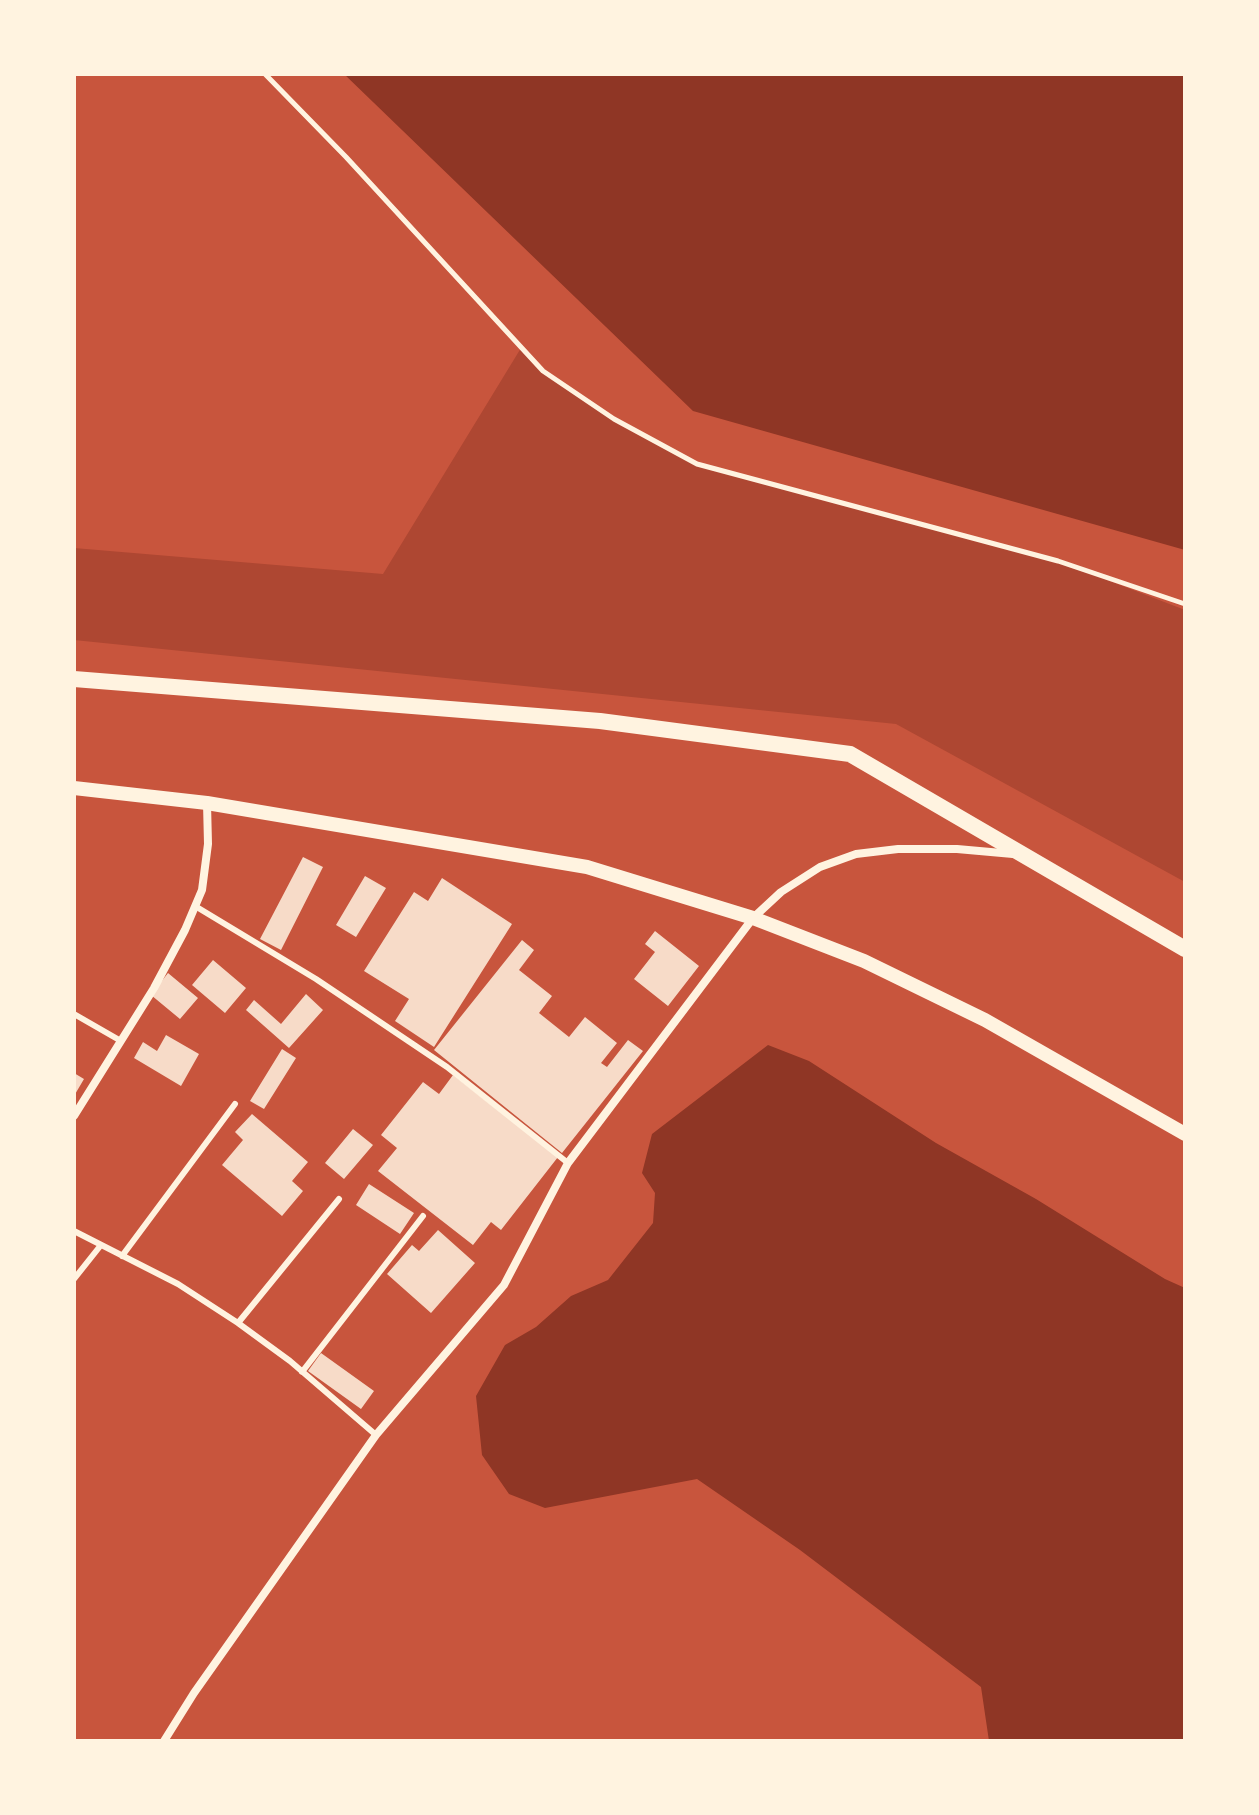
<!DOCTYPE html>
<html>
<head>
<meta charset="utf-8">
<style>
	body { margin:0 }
	#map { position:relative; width:1259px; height:1815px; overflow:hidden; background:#c8553d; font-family:"Space Grotesk",sans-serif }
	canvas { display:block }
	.frame { position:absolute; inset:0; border:76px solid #fff3e0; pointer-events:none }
</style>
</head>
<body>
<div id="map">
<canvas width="1259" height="1815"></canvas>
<div class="frame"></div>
</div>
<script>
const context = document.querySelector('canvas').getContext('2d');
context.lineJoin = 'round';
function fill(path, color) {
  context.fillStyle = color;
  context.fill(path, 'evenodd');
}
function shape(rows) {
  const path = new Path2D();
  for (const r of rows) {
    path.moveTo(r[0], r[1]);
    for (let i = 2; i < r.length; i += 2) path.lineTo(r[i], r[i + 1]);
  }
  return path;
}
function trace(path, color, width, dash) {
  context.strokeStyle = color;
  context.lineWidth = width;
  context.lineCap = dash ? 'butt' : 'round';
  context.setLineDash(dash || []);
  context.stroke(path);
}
fill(shape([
	[521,348,543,371,614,419,697,464,1058,561,1185,610,1185,882,896,724,74,640,74,548,383,574]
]), '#ae4732');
fill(shape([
	[344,74,1185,74,1185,550,693,411],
	[768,1045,809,1061,936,1143,1036,1199,1165,1279,1185,1288,1185,1741,989,1741,981,1687,800,1550,697,1479,545,1508,509,1494,482,1455,476,1396,505,1345,536,1327,571,1296,608,1280,653,1223,655,1193,642,1173,652,1134]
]), '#8f3625');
fill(shape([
	[303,857,323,867,281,950,260,939],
	[365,876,386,888,356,937,336,925],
	[442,878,512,924,434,1047,395,1021,409,999,364,971,414,892,428,901],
	[655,931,699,966,668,1006,634,979,655,952,645,944],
	[522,940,534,950,519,970,552,996,539,1013,569,1037,585,1017,617,1043,601,1063,607,1067,628,1040,643,1051,562,1153,434,1050],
	[213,960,246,988,225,1013,192,985],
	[168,973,198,998,180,1019,151,995],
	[306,994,323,1010,289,1048,246,1010,254,1000,281,1024],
	[166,1035,199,1054,181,1086,134,1058,143,1042,157,1051],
	[282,1049,296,1058,264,1109,250,1101],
	[74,1073,84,1079,74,1096],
	[453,1075,558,1157,501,1230,491,1222,473,1245,378,1171,397,1148,381,1135,423,1082,439,1094],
	[252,1114,308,1162,292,1181,303,1191,282,1216,222,1165,243,1140,235,1132],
	[353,1129,373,1145,344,1179,325,1163],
	[369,1184,414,1213,400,1234,356,1205],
	[438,1230,475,1263,431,1313,387,1274,412,1245,419,1251],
	[321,1353,374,1391,361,1409,308,1371]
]), '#f7dbc8');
trace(shape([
	[265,74,346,157,543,371,614,419,697,464,1058,561,1185,604]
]), '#fff3e0', 5);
trace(shape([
	[195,906,316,979,447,1067,568,1163],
	[74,1014,121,1041],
	[74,1231,178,1284,238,1323,290,1361,376,1435],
	[122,1256,235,1104],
	[74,1279,101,1245],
	[238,1323,339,1199],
	[302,1372,423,1216]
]), '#fff3e0', 6);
trace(shape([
	[74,1116,154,988,185,930,202,890,208,844,207,803],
	[164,1741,194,1693,376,1435,504,1285,568,1163,753,918,781,892,820,867,856,854,898,849,957,849,1013,854]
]), '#fff3e0', 8);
trace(shape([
	[74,788,207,803,587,867,753,918,864,961,985,1020,1185,1134]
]), '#fff3e0', 14);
trace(shape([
	[74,679,600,721,850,754,1185,949]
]), '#fff3e0', 16);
</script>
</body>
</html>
